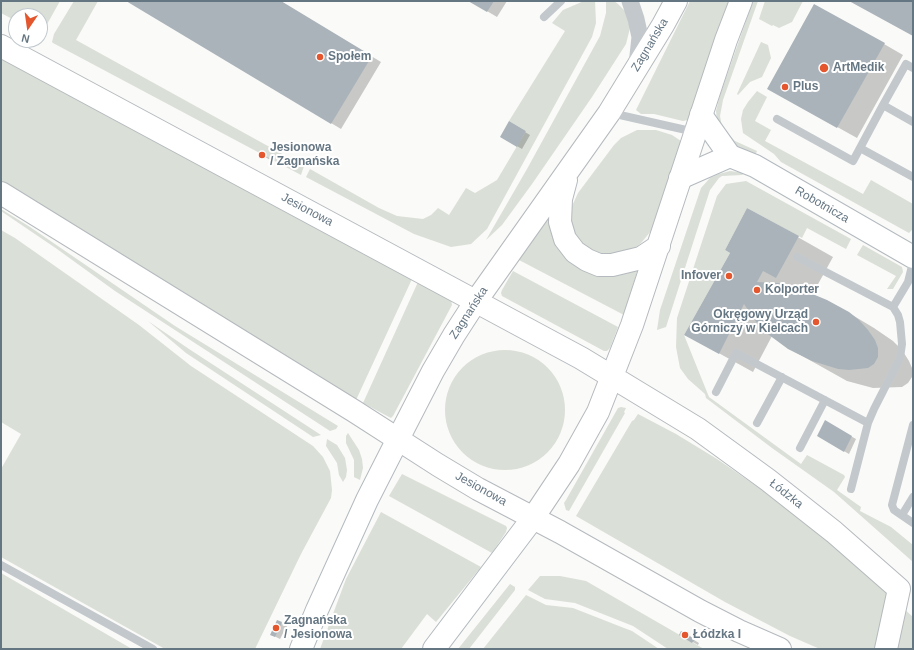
<!DOCTYPE html>
<html>
<head>
<meta charset="utf-8">
<style>
	body { margin:0 }
	#map { position:relative; width:914px; height:650px; overflow:hidden; background:#fafaf8; font-family:Arial,sans-serif }
	canvas { display:block }
	.frame { position:absolute; inset:0; border:2px solid #657683; pointer-events:none }
	.north { position:absolute; left:8px; top:8px; width:40px; height:40px; box-sizing:border-box; background:#fff; border:1px solid #c1c8cd; border-radius:50%; rotate:193deg; font-size:11px; font-weight:700; line-height:16px; text-align:center; color:#657683 }
	.north::after { content:''; display:block; margin:auto; width:14px; height:18px; background:#e4572e; clip-path:polygon(50% 0,100% 100%,50% 72%,0 100%) }
</style>
</head>
<body>
<div id="map">
<canvas width="914" height="650"></canvas>
<div class="frame"></div>
<div class="north">N</div>
</div>
<script>
const context = document.querySelector('canvas').getContext('2d');
context.lineJoin = 'round';
function fill(path, color) {
  context.fillStyle = color;
  context.fill(path, 'evenodd');
}
function shape(rows) {
  const path = new Path2D();
  for (const r of rows) {
    if (r.length === 3) {
      path.moveTo(r[0] + r[2], r[1]);
      path.arc(r[0], r[1], r[2], 0, 2 * Math.PI);
      continue;
    }
    path.moveTo(r[0], r[1]);
    for (let i = 2; i < r.length; i += 2) path.lineTo(r[i], r[i + 1]);
  }
  return path;
}
function trace(path, color, width, dash) {
  context.strokeStyle = color;
  context.lineWidth = width;
  context.lineCap = dash ? 'butt' : 'round';
  context.setLineDash(dash || []);
  context.stroke(path);
}
function label(font, color, halo, rows, align = 'center') {
  context.font = font + ' Arial,sans-serif';
  context.lineWidth = 4;
  context.setLineDash([]);
  context.textBaseline = 'middle';
  context.strokeStyle = halo;
  context.fillStyle = color;
  for (const [text, x, y, turn = 0] of rows) {
    context.save();
    context.translate(x, y);
    context.rotate((+turn || 0) * Math.PI / 180);
    context.textAlign = isNaN(turn) ? turn : align;
    if (halo) context.strokeText(text, 0, 0);
    context.fillText(text, 0, 0);
    context.restore();
  }
}
fill(shape([
	[1,1,60,1,41,35,40,34,40,16,16,16,16,21,1,13],
	[74,1,98,1,76,40,304,166,301,175,53,43,52,42,54,34],
	[584,1,595,1,596,23,592,37,487,229,471,244,451,247,414,234,306,177,310,169,379,208,397,216,423,219,431,215,438,208,449,215,466,188,475,193,497,180,526,131,509,121,565,31,552,23,563,10],
	[606,1,614,1,618,4,626,12,630,28,626,44,592,97,532,184,502,225,486,240,527,169,600,36,606,13],
	[690,1,729,1,688,120,683,121,654,114,641,114,636,110],
	[753,1,758,1,723,100,720,116,722,127,725,131,735,141,757,151,755,156,730,143,717,121,716,111,720,95],
	[765,1,803,1,792,22,779,28,773,25,772,26,759,19],
	[761,42,768,45,771,58,762,77,750,82,738,95,737,94],
	[1,58,412,279,356,400,1,181],
	[757,91,767,97,755,121,771,130,765,141,863,194,871,180,913,204,912,230,909,233,781,162,774,154,743,133,741,119,743,110,748,102],
	[637,130,656,130,672,135,681,141,651,231,641,243,630,252,602,256,590,252,575,239,569,217,572,206,578,193,614,145,621,138],
	[730,171,745,173,742,175,722,176,719,178,710,190,666,327,657,330,660,310,701,188,710,178,719,174],
	[746,181,851,239,846,249,807,228,802,238,747,208,725,250,730,253,684,335,709,397,801,464,807,455,844,475,845,477,837,490,861,507,860,511,891,527,913,545,913,562,834,492,772,448,706,398,705,394,688,379,680,368,676,347,677,318,717,196,726,184],
	[1,209,30,227,175,326,338,426,336,429,330,431,115,291,57,249,1,211],
	[548,220,550,221,552,233,555,243,560,251,566,257,637,269,637,272,624,315,519,260,545,221],
	[1,230,15,238,139,325,191,366,313,446,323,457,330,471,332,490,331,498,301,554,255,649,165,649,1,557,1,469,21,434,1,422],
	[863,245,902,267,903,272,893,289,887,289,896,276,857,255],
	[513,271,618,327,610,348,607,351,604,351,502,296,501,293,502,290],
	[418,282,451,299,452,305,393,416,391,418,389,417,363,403],
	[148,321,189,349,321,435,313,437,186,353],
	[505,410,60],
	[621,407,626,408,624,412,625,413,569,511,566,510,564,503,566,500,618,408],
	[638,414,676,434,717,459,771,496,846,556,913,617,913,649,820,649,790,636,725,602,576,516,632,421,634,420],
	[348,433,359,450,362,459,363,468,360,480,354,477,354,460,346,443,346,436],
	[327,439,337,445,345,458,347,470,346,477,343,482,339,475,337,463,326,446],
	[402,474,506,526,507,528,506,532,492,553,389,496],
	[381,512,481,567,436,622,427,614,401,649,320,649,346,579],
	[1,573,132,649,1,649],
	[540,576,560,576,586,581,704,649,668,649,633,626,575,603,545,599,528,590],
	[510,584,515,587,515,590,469,649,458,649],
	[526,595,546,605,573,608,624,628,632,631,659,649,483,649]
]), '#dadfd7');
fill(shape([
	[128,1,280,1,381,62,341,129],
	[470,1,507,1,497,17],
	[884,44,903,55,857,138,787,99],
	[510,123,530,135,522,149,501,137],
	[258,152,273,160,272,161,258,153],
	[748,209,833,257,812,295,839,307,874,328,893,341,902,350,909,361,912,368,912,377,908,383,902,387,873,388,847,381,788,348,772,336,753,372,686,335,731,253],
	[826,422,856,439,849,454,818,436],
	[278,621,287,626,280,639,272,635],
	[681,632,699,643,698,645,680,635]
]), '#0003');
fill(shape([
	[126,1,281,1,372,56,331,124],
	[468,1,494,1,487,12],
	[849,1,913,1,913,36],
	[814,4,885,43,837,128,767,89],
	[509,121,526,131,517,147,500,137],
	[747,208,799,236,776,278,763,271,757,282,778,283,798,288,827,300,849,312,859,320,868,330,875,340,878,348,878,357,874,364,868,368,849,370,838,369,812,361,788,349,761,329,744,304,719,354,684,335,730,253,725,250],
	[825,420,852,436,844,452,817,436],
	[277,620,282,622,275,637,270,635],
	[681,631,695,639,692,643,679,635]
]), '#aab3b9');
const secondary = shape([
	[701,115,730,156,755,166,913,257],
	[680,178,730,156],
	[301,649,317,610,367,500,398,439],
	[434,649,533,518]
]);
const primary = shape([
	[1,46,581,358,698,429,768,480,834,532,899,589,886,649],
	[566,180,561,199,560,222,565,239,575,252,587,260,599,265,612,265,641,258,659,246],
	[1,193,354,411,438,465,478,489,560,532,700,611,739,631,780,649],
	[398,439,433,371,454,335,476,301,609,113,663,25,676,1],
	[533,518,569,464,598,412,632,325,726,40,741,1]
]);
trace(secondary, '#b3babf', 24);
trace(primary, '#b5babe', 24);
trace(shape([
	[544,17,561,1],
	[883,105,906,64,913,68],
	[611,113,695,132],
	[777,119,853,161,860,148],
	[913,122,883,105,860,148,913,177],
	[797,257,893,307,898,315,900,322,902,344,900,358,874,409,868,423,851,489],
	[893,307,908,282,913,262],
	[716,392,736,353,868,423],
	[757,423,782,377],
	[913,425,892,505,894,510,913,523],
	[800,448,825,400],
	[902,515,913,497],
	[1,565,153,649]
]), '#c3c8cc', 8);
trace(shape([
	[630,1,636,19,640,37,637,65]
]), '#c3c8cc', 17);
trace(secondary, '#fff', 22);
trace(primary, '#fff', 22);
for (const [x, y, r, color] of [
	[320,57,4,"#e4572e"],
	[824,68,5,"#e4572e"],
	[785,87,4,"#e4572e"],
	[262,155,4,"#e4572e"],
	[729,276,4,"#e4572e"],
	[757,290,4,"#e4572e"],
	[816,322,4,"#e4572e"],
	[276,628,4,"#e4572e"],
	[685,635,4,"#e4572e"]
]) {
  const dot = new Path2D();
  dot.arc(x, y, r, 0, 2 * Math.PI);
  context.fillStyle = color;
  context.fill(dot);
  trace(dot, '#fff', 1.5);
}
label('12px', '#657683', '#fff', [
	["Zagnańska",650,45,-59],
	["Robotnicza",822,205,30],
	["Jesionowa",307,210,28],
	["Zagnańska",469,313,-57],
	["Jesionowa",481,489,29],
	["Łódzka",786,494,38]
]);
label('bold 12px', '#657683', '#fff', [
	["Społem",328,57],
	["ArtMedik",833,68],
	["Plus",793,87],
	["Jesionowa",270,148],
	["/ Zagnańska",270,162],
	["Infover",721,276,"right"],
	["Kolporter",765,290],
	["Okręgowy Urząd",808,315,"right"],
	["Górniczy w Kielcach",808,329,"right"],
	["Zagnańska",284,621],
	["/ Jesionowa",284,635],
	["Łódzka I",693,635]
], 'left');
</script>
</body>
</html>
